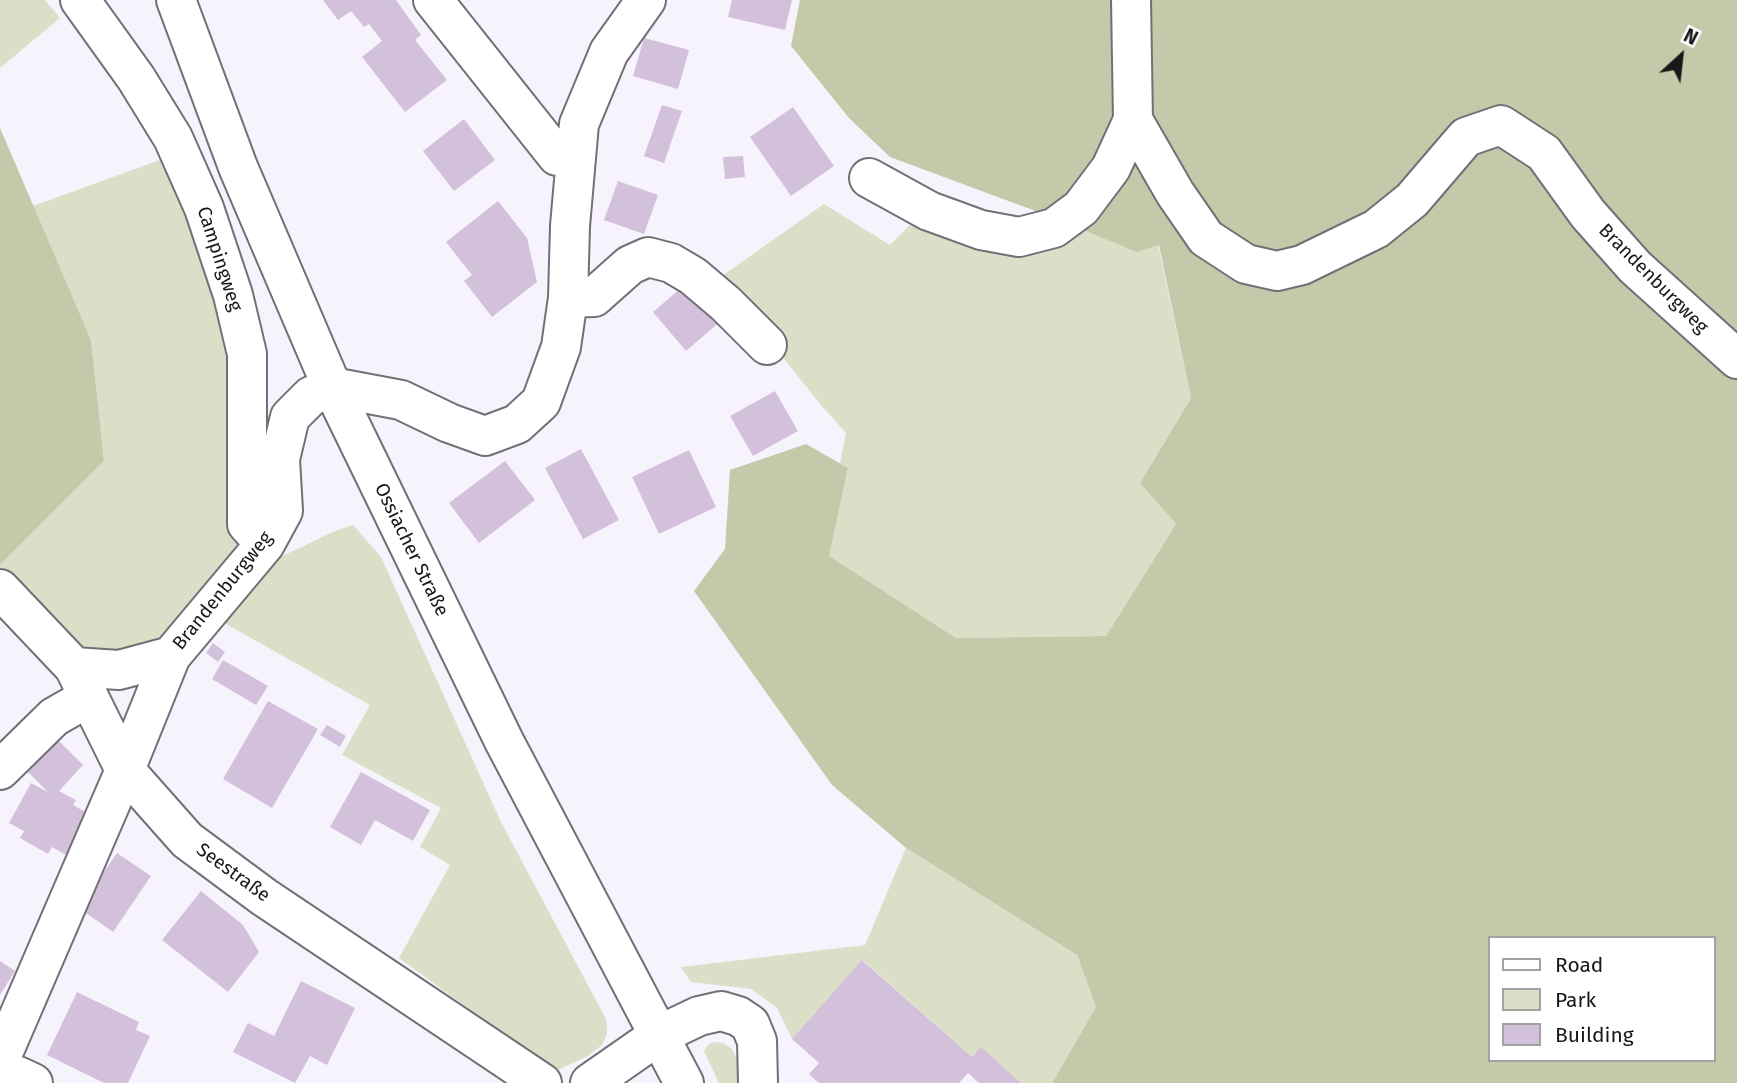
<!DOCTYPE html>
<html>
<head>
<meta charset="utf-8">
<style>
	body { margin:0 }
	#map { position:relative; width:1737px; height:1083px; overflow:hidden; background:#f7f3fd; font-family:"Fira Sans",sans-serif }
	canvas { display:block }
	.legend { position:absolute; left:1488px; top:936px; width:228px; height:126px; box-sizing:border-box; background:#fff; border:2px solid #a3a2a3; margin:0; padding:9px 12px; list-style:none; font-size:21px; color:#19171a }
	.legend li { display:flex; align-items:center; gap:14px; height:35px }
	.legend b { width:35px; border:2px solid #a3a2a3 }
	.north { position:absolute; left:1646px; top:21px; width:70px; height:70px; -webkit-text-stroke:5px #fff; paint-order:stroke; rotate:27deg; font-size:19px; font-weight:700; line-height:28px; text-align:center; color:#19171a }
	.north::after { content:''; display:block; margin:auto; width:24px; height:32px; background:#19171a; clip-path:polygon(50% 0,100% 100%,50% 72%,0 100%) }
</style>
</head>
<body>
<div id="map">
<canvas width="1737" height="1083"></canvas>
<ul class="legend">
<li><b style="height:9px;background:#fff"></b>Road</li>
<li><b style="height:19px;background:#dcdfc7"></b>Park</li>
<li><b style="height:19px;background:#d3c0db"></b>Building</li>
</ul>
<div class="north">N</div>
</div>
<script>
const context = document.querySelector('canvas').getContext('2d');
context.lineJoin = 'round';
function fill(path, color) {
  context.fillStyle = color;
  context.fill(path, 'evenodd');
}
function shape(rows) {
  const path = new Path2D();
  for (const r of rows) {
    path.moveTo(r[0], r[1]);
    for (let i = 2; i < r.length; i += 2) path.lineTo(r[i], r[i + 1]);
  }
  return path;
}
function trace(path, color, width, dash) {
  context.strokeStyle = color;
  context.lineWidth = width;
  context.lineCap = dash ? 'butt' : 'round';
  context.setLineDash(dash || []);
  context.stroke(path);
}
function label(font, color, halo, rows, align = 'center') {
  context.font = font + ' "Fira Sans",sans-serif';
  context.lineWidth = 6;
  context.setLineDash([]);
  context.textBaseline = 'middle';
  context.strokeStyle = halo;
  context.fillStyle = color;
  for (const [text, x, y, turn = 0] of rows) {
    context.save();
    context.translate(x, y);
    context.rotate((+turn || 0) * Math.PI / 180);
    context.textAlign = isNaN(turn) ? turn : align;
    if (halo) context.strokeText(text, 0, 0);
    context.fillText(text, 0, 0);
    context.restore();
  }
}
fill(shape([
	[0,0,45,0,60,18,0,68],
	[171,156,210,247,239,410,239,549,219,582,155,641,104,654,84,647,62,634,0,569,0,565,104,461,91,340,33,206],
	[824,204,890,245,916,219,1074,226,1158,244,1191,398,1140,483,1176,524,1106,636,956,638,828,556,848,469,840,463,846,433,821,405,719,278],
	[353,525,381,557,501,822,606,1019,607,1034,602,1045,588,1056,558,1070,545,1064,399,958,450,865,420,847,441,808,342,755,370,705,226,624,222,612,274,560,335,531],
	[906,848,1077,955,1096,1007,1052,1083,1021,1083,981,1048,972,1057,863,960,792,1039,777,1008,751,989,691,982,681,967,865,945],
	[715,1042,723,1043,732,1049,739,1062,741,1083,719,1083,704,1051,709,1044]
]), '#dcdfc7');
fill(shape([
	[800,0,1737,0,1737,1083,1052,1083,1096,1007,1077,955,906,848,832,785,694,591,725,549,730,470,806,444,848,468,829,556,956,638,1106,636,1176,524,1140,483,1191,398,1159,245,1137,252,1057,219,890,157,849,118,791,46],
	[1490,938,1714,938,1714,1060,1490,1060],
	[0,128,91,340,104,461,0,565]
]), '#c5c8a9');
fill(shape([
	[323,0,396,0,421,35,415,40,447,80,405,112,362,57,382,41,369,24,364,27,351,11,338,20],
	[732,0,792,0,785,30,728,17],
	[644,38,689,50,678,89,633,76],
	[662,105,682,111,664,163,644,156],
	[793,107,834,166,791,196,750,137],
	[464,119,495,160,454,191,423,151],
	[743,156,745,177,725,179,723,157],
	[618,181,658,195,644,234,604,220],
	[498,201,527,238,537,282,492,317,464,281,472,275,446,242],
	[688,282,721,321,686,351,653,312],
	[775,391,798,431,753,456,730,416],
	[581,449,619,520,583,539,545,468],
	[689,450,716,507,659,534,632,477],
	[505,461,535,500,479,543,449,503],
	[213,643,225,652,218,662,206,653],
	[223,660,268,686,256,705,212,679],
	[268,701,318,729,272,808,223,779],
	[327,725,346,736,340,747,320,735],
	[57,739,83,765,59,791,76,800,73,805,89,814,66,855,52,847,48,854,20,838,24,831,9,823,31,783,48,792,26,770],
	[361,772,430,810,413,841,375,820,361,845,330,827],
	[117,853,151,876,113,932,79,908],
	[201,891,243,925,259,952,228,992,162,940],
	[862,960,972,1057,981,1047,1021,1083,979,1083,968,1073,959,1083,819,1083,809,1074,819,1063,792,1039],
	[0,961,15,971,0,995],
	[301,981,355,1008,327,1065,310,1056,295,1083,233,1052,248,1023,274,1036],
	[77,992,139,1022,136,1030,150,1036,128,1083,104,1083,47,1055]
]), '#d3c0db');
const minor = shape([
	[80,0,136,78,173,138,204,208,233,295,247,354,247,524,265,544],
	[433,0,557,156,576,157],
	[1131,0,1133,120,1175,193,1206,238,1246,264,1277,271,1302,265,1376,229,1412,200,1466,137,1501,125,1544,153,1588,214,1635,267,1737,359],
	[869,178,929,211,981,230,1019,237,1054,228,1081,208,1111,168,1133,120],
	[568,298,594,297,630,265,648,257,671,263,693,276,726,304,767,345],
	[0,589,74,667,125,770,187,840,264,897,542,1083],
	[74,667,119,670,171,656],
	[0,770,54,717,89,697],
	[0,1060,125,770,171,656,265,544,283,511,280,459,290,417,311,396,332,387,401,400,449,423,485,436,517,424,541,402,561,347,568,298,570,226,579,124,609,52,646,0],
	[0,1073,18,1076,33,1083],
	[590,1083,659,1035,699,1016,721,1011,738,1016,750,1024,757,1041,758,1083]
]);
const major = shape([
	[176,0,238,167,332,387,504,741,684,1083]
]);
trace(minor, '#736f77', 42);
trace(major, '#736f77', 42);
trace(minor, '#fff', 38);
trace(major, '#fff', 38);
label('19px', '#19171a', '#fff', [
	["Campingweg",219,259,72],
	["Brandenburgweg",1653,279,45],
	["Ossiacher Straße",411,550,64],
	["Brandenburgweg",223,591,-51],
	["Seestraße",233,873,36]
]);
</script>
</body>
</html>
